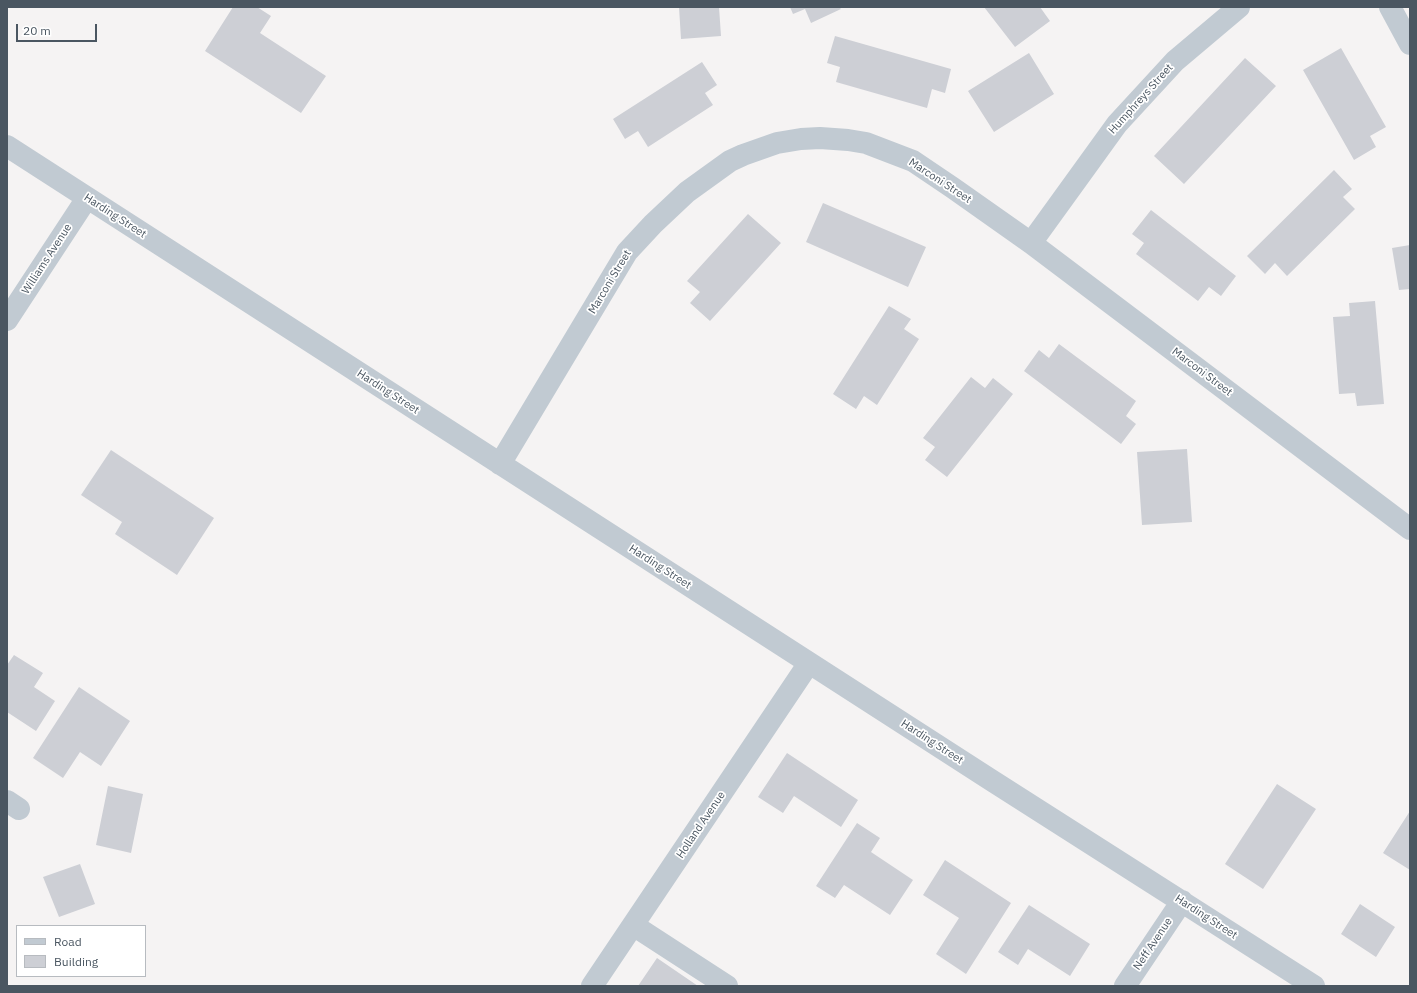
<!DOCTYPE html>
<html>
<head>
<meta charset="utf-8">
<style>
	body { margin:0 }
	#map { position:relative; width:1417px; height:993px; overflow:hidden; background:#f5f3f3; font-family:"IBM Plex Sans",sans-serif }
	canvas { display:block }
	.frame { position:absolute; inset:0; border:8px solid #4a5661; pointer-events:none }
	.legend { position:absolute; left:16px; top:925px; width:130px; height:52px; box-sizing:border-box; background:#fff; border:1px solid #b7bbc0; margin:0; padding:5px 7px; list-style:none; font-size:12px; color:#4a5661 }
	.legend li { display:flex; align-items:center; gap:8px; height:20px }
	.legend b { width:20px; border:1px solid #b7bbc0 }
	.scale { position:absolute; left:16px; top:24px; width:81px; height:18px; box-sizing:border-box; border:2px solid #4a5661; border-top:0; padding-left:5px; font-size:12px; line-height:14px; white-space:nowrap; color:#4a5661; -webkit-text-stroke:3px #fff; paint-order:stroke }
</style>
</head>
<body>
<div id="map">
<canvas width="1417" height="993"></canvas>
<div class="frame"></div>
<ul class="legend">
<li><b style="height:5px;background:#c1cad2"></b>Road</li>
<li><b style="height:11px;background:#cdcfd5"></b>Building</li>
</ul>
<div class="scale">20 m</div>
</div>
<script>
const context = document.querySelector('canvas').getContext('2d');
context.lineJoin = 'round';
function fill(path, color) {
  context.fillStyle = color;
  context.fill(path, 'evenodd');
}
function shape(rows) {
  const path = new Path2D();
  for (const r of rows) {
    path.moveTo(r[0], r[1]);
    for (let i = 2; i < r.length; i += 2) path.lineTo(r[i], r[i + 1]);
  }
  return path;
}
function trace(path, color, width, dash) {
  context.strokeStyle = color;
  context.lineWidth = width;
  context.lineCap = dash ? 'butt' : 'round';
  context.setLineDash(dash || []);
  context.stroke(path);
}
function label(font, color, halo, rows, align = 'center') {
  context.font = font + ' "IBM Plex Sans",sans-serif';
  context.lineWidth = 3.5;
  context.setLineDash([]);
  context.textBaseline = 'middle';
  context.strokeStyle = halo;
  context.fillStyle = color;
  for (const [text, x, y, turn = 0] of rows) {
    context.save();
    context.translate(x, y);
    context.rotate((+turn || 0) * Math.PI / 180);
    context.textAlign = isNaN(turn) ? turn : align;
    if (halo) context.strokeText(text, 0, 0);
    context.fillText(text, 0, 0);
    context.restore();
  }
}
fill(shape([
	[233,7,257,7,271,16,260,33,326,76,301,113,205,51],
	[679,7,719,7,721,36,681,39],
	[790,7,839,7,841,9,811,23,805,9,793,14],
	[984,7,1040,7,1050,21,1015,47],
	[835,36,951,69,945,93,932,89,927,108,836,82,840,67,827,63],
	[1341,48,1386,127,1370,136,1376,147,1354,160,1303,70],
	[1029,53,1054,94,994,132,968,91],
	[1245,58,1276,86,1184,184,1154,156],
	[702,62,717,85,705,93,713,105,648,147,638,131,625,139,613,119],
	[1334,170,1352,189,1343,197,1355,209,1287,276,1275,263,1265,274,1247,256],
	[823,203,926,247,908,287,806,242],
	[1151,210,1236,276,1221,296,1209,287,1198,301,1136,254,1144,243,1132,234],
	[748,214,781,243,710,321,690,303,700,292,687,281],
	[1410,245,1410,289,1399,290,1392,248],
	[1375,301,1384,404,1357,406,1355,393,1339,394,1333,317,1350,316,1349,303],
	[889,306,911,319,904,329,919,339,877,405,864,396,856,409,833,394],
	[1059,344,1136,401,1126,416,1136,424,1121,444,1024,371,1039,350,1049,358],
	[971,377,985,388,993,378,1013,394,947,477,925,460,935,447,923,438],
	[1187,449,1192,522,1142,525,1137,452],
	[111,450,214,518,177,575,115,534,122,522,81,495],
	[14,655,43,673,34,687,55,701,36,731,7,712,7,665],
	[79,687,130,721,101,766,80,752,63,778,33,758],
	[787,753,858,800,841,827,794,796,783,813,758,797],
	[1277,784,1316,809,1263,889,1225,864],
	[108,786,143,794,131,853,96,845],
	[1410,811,1410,870,1383,853],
	[857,823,880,838,871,852,913,880,890,915,844,885,835,898,816,886],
	[945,860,1011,903,966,974,936,954,959,918,923,895],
	[80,864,95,904,59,917,43,877],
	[1360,904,1395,927,1376,957,1341,934],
	[1029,905,1090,944,1070,976,1028,949,1018,965,998,952],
	[657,958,698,986,638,986]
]), '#cdcfd5');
trace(shape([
	[1390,7,1410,44],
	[7,146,991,780,1314,986],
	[1031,243,1117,124,1175,61,1239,7],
	[7,320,87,198],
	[500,464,627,252,653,224,687,192,730,161,743,155,777,143,801,139,820,138,848,140,866,143,913,161,953,188,1031,243,1410,529],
	[7,801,19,809],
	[633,925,727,986],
	[592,986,809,663],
	[1125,986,1182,901]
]), '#c1cad2', 22);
label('11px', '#4a5661', '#fff', [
	["Humphreys Street",1141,99,-48],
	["Marconi Street",940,181,33],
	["Harding Street",115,216,33],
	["Williams Avenue",47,259,-57],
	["Marconi Street",610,282,-59],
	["Marconi Street",1202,372,37],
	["Harding Street",388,392,33],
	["Harding Street",660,567,33],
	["Harding Street",932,742,33],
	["Holland Avenue",701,825,-56],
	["Harding Street",1206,917,33],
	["Neff Avenue",1153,944,-56]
]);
</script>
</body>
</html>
